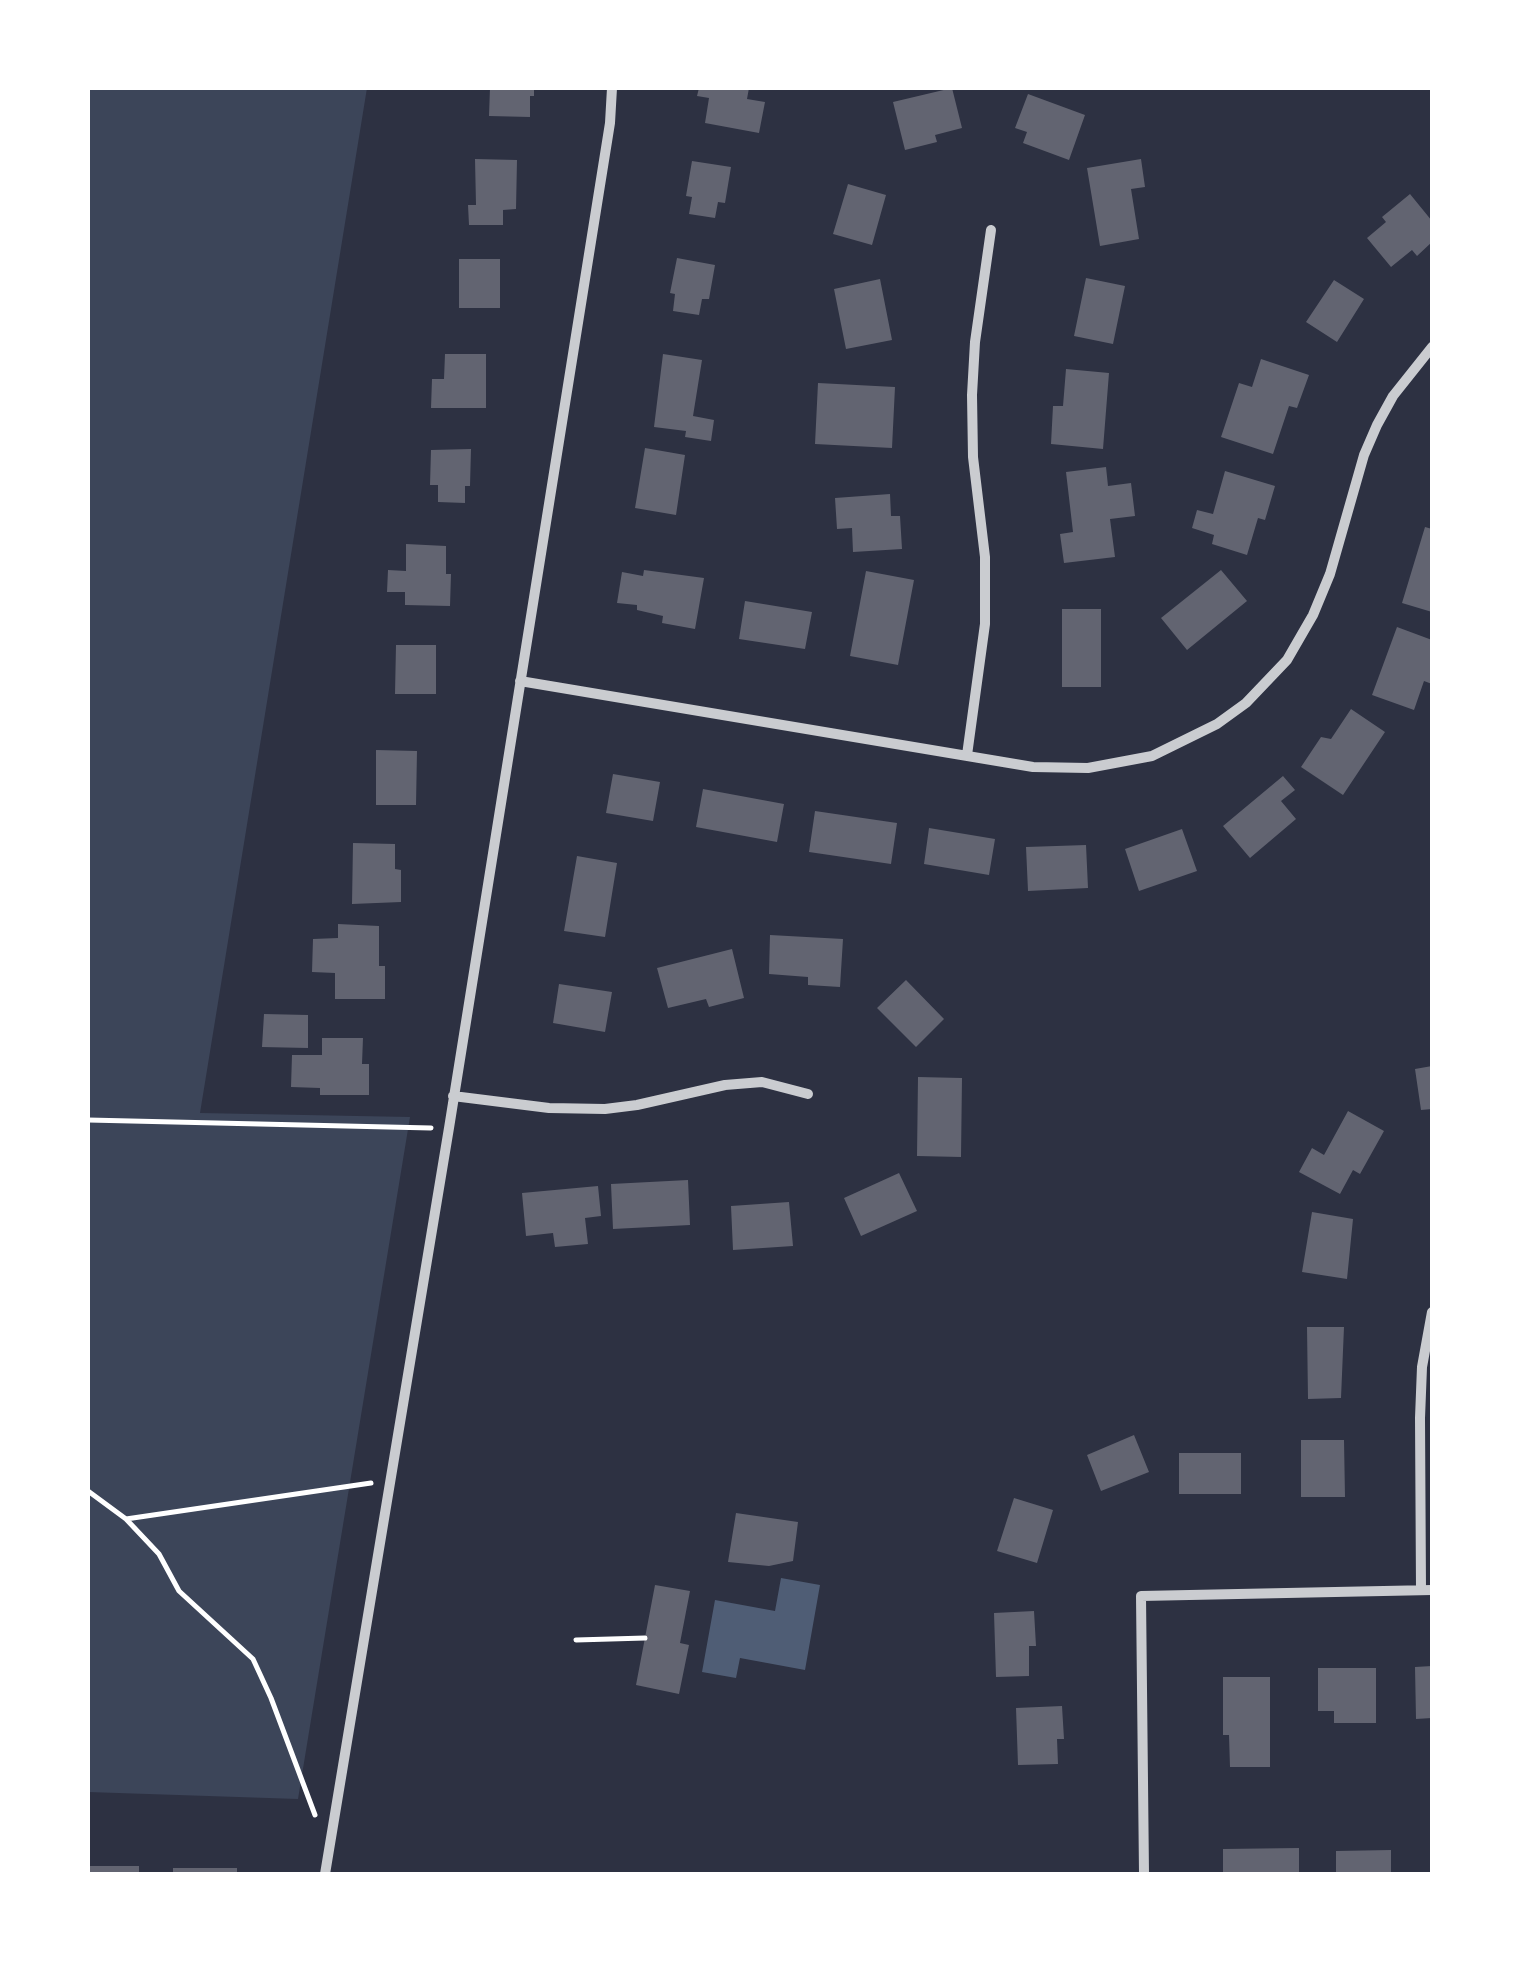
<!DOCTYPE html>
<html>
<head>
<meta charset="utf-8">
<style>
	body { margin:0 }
	#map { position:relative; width:1520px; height:1962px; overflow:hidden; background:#2d3142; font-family:"Nunito Sans",sans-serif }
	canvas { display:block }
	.frame { position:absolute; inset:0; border:90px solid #fff; pointer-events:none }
</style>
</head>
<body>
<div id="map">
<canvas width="1520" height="1962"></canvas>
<div class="frame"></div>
</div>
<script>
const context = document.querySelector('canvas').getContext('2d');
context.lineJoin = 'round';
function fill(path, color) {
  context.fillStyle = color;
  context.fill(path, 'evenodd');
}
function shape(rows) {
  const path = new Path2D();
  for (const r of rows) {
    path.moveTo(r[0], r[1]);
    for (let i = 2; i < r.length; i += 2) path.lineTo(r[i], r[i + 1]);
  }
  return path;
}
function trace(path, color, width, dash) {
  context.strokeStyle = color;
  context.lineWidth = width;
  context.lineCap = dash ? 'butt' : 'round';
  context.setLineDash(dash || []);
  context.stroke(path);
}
fill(shape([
	[88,88,367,88,200,1113,410,1117,298,1799,88,1792]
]), '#3c4559');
fill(shape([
	[781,1578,820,1585,805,1670,740,1658,736,1678,702,1672,715,1600,775,1611]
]), '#4f5d75');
fill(shape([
	[490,88,534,88,534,96,530,96,530,117,489,116],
	[699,88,749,88,747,99,765,102,759,133,705,123,709,98,697,96],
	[952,88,962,128,935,135,937,142,905,150,893,102],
	[1028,94,1085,115,1069,160,1023,143,1027,132,1015,128],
	[475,159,517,160,516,209,503,210,503,225,469,225,468,205,476,205],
	[1141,159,1145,187,1131,189,1139,239,1100,246,1087,168],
	[692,161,731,167,725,203,718,202,715,218,689,214,692,197,686,196],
	[848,184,886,195,872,245,833,234],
	[1410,194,1432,221,1432,242,1417,256,1412,250,1391,267,1367,238,1386,222,1382,217],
	[677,258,715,265,709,299,702,299,699,315,673,311,675,294,670,293],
	[459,259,500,259,500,308,459,308],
	[1086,278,1125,286,1113,344,1074,336],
	[880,279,892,340,846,349,834,289],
	[1334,280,1364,299,1337,342,1306,322],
	[445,354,486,354,486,408,431,408,432,379,444,379],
	[663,354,702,360,693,416,714,420,711,441,685,437,686,431,654,427],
	[1261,359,1309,375,1297,408,1289,406,1273,454,1221,437,1239,383,1252,387],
	[1066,369,1109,373,1103,449,1051,444,1053,406,1063,406],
	[818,383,895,387,892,448,815,444],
	[645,448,685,455,676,515,635,508],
	[471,449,470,486,465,486,465,503,438,502,438,485,430,485,431,450],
	[1106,467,1108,486,1131,483,1135,516,1110,519,1115,557,1064,563,1060,534,1073,532,1066,472],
	[1225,471,1275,486,1265,520,1258,518,1247,555,1212,544,1214,535,1192,528,1197,510,1213,514],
	[890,494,891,516,900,516,902,549,853,552,852,528,837,529,835,498],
	[1425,527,1432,529,1432,612,1402,603],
	[406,544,446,546,446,574,451,574,450,606,405,605,405,592,387,592,388,570,406,571],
	[644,570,704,578,695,629,662,623,663,616,637,610,637,605,617,603,622,572,643,576],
	[1221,570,1247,601,1187,650,1161,618],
	[866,571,914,580,898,665,850,656],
	[745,601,812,612,805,649,739,639],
	[1062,609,1101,609,1101,687,1062,687],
	[1397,627,1432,640,1432,684,1424,681,1414,710,1372,695],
	[396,645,436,645,436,694,395,694],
	[1351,709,1385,732,1343,795,1301,767,1321,737,1331,739],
	[376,750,417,751,416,805,376,805],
	[613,774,660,782,653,821,606,813],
	[1283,776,1295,790,1281,801,1296,819,1250,858,1223,826],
	[703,789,784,804,777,842,696,827],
	[815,811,897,823,891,864,809,852],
	[929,828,995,839,989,875,924,864],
	[1182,829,1197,871,1139,891,1125,849],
	[353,843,395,844,395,869,401,870,401,902,352,904],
	[1086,845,1088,888,1028,891,1026,847],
	[577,856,617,863,605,937,564,931],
	[338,924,379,926,379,966,385,966,385,999,335,999,335,973,312,972,313,939,338,938],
	[770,935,843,939,840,987,808,985,808,977,769,974],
	[732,949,744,998,709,1007,706,999,668,1008,657,968],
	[906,980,944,1019,916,1047,877,1008],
	[559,984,612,992,605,1032,553,1023],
	[264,1014,308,1015,308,1048,262,1047],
	[322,1038,363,1038,362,1064,369,1064,369,1095,320,1095,320,1088,291,1087,292,1055,322,1055],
	[1432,1066,1432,1109,1421,1110,1415,1069],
	[918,1077,962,1078,961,1157,917,1156],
	[1348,1111,1384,1131,1360,1174,1353,1170,1340,1194,1299,1172,1312,1148,1324,1155],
	[899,1173,917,1211,861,1236,844,1198],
	[688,1180,690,1225,613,1229,611,1184],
	[598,1186,601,1216,585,1218,588,1244,555,1247,553,1233,526,1236,522,1193],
	[789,1202,793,1246,733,1250,731,1206],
	[1312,1212,1353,1219,1347,1279,1302,1272],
	[1307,1327,1344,1327,1341,1398,1308,1399],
	[1134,1435,1149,1472,1101,1491,1087,1455],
	[1301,1440,1344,1440,1345,1497,1301,1497],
	[1179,1453,1241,1453,1241,1494,1179,1494],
	[1014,1498,1053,1510,1037,1563,997,1551],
	[736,1513,798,1522,793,1561,769,1566,728,1562],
	[655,1585,690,1591,680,1643,689,1645,679,1694,636,1685],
	[1034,1611,1036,1646,1029,1646,1029,1676,996,1677,994,1613],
	[1432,1666,1432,1718,1416,1719,1415,1667],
	[1318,1668,1376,1668,1376,1723,1334,1723,1334,1711,1318,1711],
	[1223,1677,1270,1677,1270,1767,1230,1767,1229,1735,1223,1735],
	[1062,1706,1064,1739,1057,1739,1058,1764,1018,1765,1016,1708],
	[1299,1848,1299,1874,1223,1874,1223,1849],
	[1391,1850,1391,1874,1336,1874,1336,1851],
	[88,1866,139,1866,139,1874,88,1874],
	[173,1868,237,1868,237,1874,173,1874]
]), '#626471');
trace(shape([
	[88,1120,431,1128],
	[88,1491,126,1519,159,1554,179,1591,253,1659,271,1698,315,1815],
	[126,1519,371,1483],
	[576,1640,645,1638]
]), '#fff', 5);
trace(shape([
	[520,681,1033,767,1088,768,1152,756,1217,724,1246,703,1287,660,1313,615,1330,574,1364,455,1377,425,1393,396,1432,347],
	[967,755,985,624,985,557,973,457,972,395,975,342,991,230],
	[453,1096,549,1108,605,1109,637,1105,725,1085,762,1082,808,1094],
	[1421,1590,1420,1418,1422,1367,1432,1312],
	[325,1874,449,1128,610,123,612,88],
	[1144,1874,1141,1596,1432,1590]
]), '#caccd0', 10);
</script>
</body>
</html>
